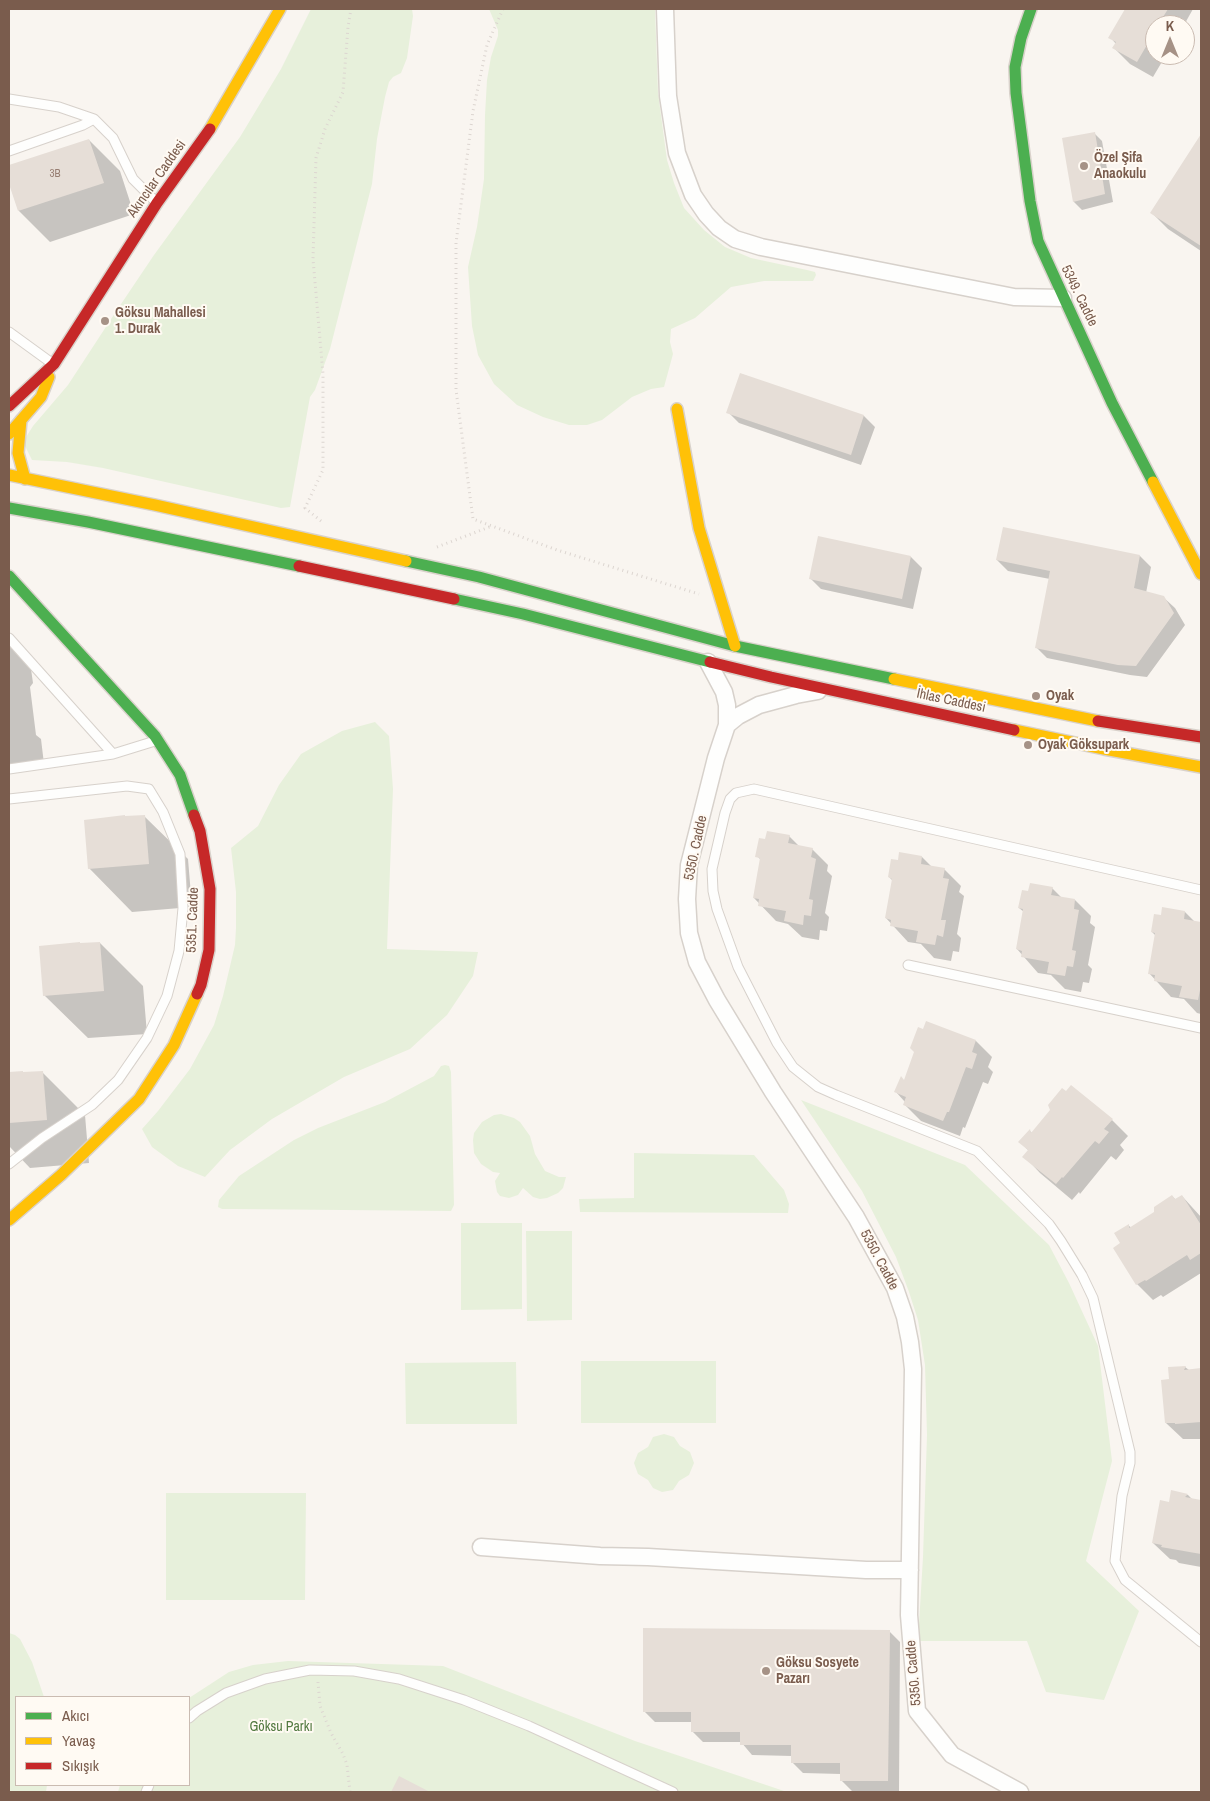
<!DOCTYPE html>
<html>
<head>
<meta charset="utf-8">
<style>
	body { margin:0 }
	#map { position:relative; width:1210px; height:1801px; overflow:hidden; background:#f9f5f0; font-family:"Archivo Narrow",sans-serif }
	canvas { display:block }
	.frame { position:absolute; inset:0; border:10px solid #7a5c4d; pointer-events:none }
	.legend { position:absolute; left:15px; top:1696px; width:175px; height:90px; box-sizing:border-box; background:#fffaf3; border:1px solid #cabbb1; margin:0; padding:6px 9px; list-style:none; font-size:15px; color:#7a5c4d }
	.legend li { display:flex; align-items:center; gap:10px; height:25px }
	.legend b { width:25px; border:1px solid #cabbb1 }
	.north { position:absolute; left:1145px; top:15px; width:50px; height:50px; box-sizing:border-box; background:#fffaf3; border:1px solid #cabbb1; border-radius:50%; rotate:0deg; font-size:14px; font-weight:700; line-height:20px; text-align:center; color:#7a5c4d }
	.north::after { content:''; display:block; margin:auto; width:18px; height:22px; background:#a69286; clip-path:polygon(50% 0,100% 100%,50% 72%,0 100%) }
</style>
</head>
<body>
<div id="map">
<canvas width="1210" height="1801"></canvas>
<div class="frame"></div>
<ul class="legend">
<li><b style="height:6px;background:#4caf50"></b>Akıcı</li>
<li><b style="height:6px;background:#ffc107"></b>Yavaş</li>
<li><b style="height:6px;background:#c62828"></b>Sıkışık</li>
</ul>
<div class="north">K</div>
</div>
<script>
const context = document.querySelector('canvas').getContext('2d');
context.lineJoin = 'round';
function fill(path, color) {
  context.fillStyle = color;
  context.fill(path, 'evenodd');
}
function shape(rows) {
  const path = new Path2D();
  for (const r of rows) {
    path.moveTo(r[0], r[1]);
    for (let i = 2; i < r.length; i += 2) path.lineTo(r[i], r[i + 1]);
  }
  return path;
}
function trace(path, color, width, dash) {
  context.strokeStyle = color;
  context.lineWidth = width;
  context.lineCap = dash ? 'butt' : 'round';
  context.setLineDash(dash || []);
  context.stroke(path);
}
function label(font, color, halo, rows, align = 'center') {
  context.font = font + ' "Archivo Narrow",sans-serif';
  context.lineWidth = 4;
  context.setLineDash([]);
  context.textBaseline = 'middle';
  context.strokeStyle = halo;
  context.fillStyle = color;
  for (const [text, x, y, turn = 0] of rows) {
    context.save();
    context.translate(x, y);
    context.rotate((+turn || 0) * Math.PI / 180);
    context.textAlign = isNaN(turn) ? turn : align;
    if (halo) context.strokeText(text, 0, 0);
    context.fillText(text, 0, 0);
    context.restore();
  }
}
fill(shape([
	[311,9,412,9,413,16,407,58,401,73,393,77,389,82,385,97,377,139,372,184,330,349,315,390,310,397,290,507,281,508,103,468,67,462,32,460,23,442,33,426,68,385,115,313,154,255,240,137,281,69],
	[489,9,655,9,658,93,662,123,667,160,674,183,684,208,704,230,725,247,751,258,807,270,815,272,816,275,813,281,764,281,731,287,695,318,671,329,670,342,673,354,664,387,651,389,632,397,602,420,587,425,569,425,543,417,517,405,494,384,478,355,472,326,468,267,477,227,484,179,485,115,487,80,491,57,498,36,498,30],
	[375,722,389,736,393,789,387,949,478,952,473,976,447,1015,410,1049,344,1077,272,1119,230,1150,205,1177,178,1166,152,1147,142,1129,158,1111,190,1069,214,1025,223,996,235,945,236,928,236,892,231,848,258,826,279,785,301,754,342,731],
	[445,1065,449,1066,451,1072,454,1205,451,1211,234,1209,222,1209,218,1207,219,1200,239,1176,294,1140,318,1128,385,1102,434,1076,441,1066],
	[801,1100,965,1165,1049,1245,1069,1283,1098,1346,1112,1461,1086,1561,1139,1611,1104,1700,1046,1692,1027,1641,918,1641,923,1557,927,1435,925,1365,918,1320,909,1292,896,1257,862,1191],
	[501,1114,514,1118,520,1122,530,1136,535,1154,545,1171,559,1177,566,1177,563,1188,558,1193,547,1198,540,1199,533,1197,523,1188,518,1195,509,1198,500,1196,497,1192,495,1181,500,1173,493,1172,481,1164,474,1153,473,1140,474,1133,482,1122,494,1115],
	[634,1153,754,1155,784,1190,789,1204,788,1213,580,1212,579,1199,634,1198],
	[461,1223,522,1223,522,1309,461,1310],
	[526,1231,572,1231,572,1320,527,1321],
	[581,1361,716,1361,716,1423,581,1423],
	[516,1362,517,1424,406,1424,405,1363],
	[664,1434,674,1437,680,1446,690,1452,694,1463,689,1475,679,1481,673,1490,662,1492,653,1488,648,1480,638,1474,634,1463,638,1453,648,1447,653,1437],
	[166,1493,306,1493,305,1600,166,1600],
	[9,1633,15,1635,20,1639,32,1662,44,1697,16,1697,16,1785,47,1785,46,1792,9,1792],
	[288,1661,443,1666,635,1741,787,1792,118,1792,120,1785,189,1785,189,1698,229,1672,253,1665]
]), '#e7f0db');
fill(shape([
	[1126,9,1193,9,1184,25,1155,25,1155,55,1166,55,1153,77,1130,64,1114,48,1116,44,1110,37],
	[1094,133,1102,141,1113,202,1082,210,1074,202,1064,139],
	[1201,137,1201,251,1168,229,1152,213],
	[89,140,120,171,134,214,50,242,19,211,9,180,9,167],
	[741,374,864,416,875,427,861,465,739,423,728,412],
	[1004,529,1140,556,1151,567,1146,593,1163,597,1175,608,1185,625,1147,677,1130,675,1047,658,1036,647,1050,579,1008,571,997,560],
	[819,538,911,557,922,568,913,609,821,589,810,578],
	[9,641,30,662,33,683,30,687,36,735,41,739,44,764,9,769],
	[144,816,188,859,192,907,132,912,89,868,126,818],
	[789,836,799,846,812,849,828,865,827,871,832,876,825,913,829,917,827,931,820,930,819,940,802,937,788,924,776,921,754,898,761,860,757,856,766,841],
	[922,857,932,867,944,869,961,886,959,892,964,896,957,934,961,938,959,952,953,951,951,961,934,958,921,944,908,942,886,918,893,881,889,877,899,861],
	[1052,888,1062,898,1075,900,1091,916,1090,923,1095,927,1088,965,1092,969,1089,983,1083,982,1081,992,1065,989,1051,975,1038,973,1017,949,1024,912,1019,908,1029,892],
	[1185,912,1195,922,1201,923,1201,1014,1197,1013,1184,999,1171,997,1149,973,1156,936,1152,932,1162,916],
	[100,943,143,986,147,1034,88,1038,44,995],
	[927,1023,976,1041,992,1057,988,1067,993,1072,988,1084,983,1082,965,1128,963,1127,960,1136,921,1121,904,1104,905,1102,896,1092,904,1082],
	[22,1072,24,1074,42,1072,85,1115,89,1163,30,1168,9,1146,9,1074],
	[1112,1120,1128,1136,1120,1145,1124,1150,1116,1160,1111,1156,1080,1194,1079,1192,1072,1200,1040,1173,1024,1156,1029,1151,1020,1142,1030,1131,1033,1134],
	[1172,1196,1176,1200,1182,1196,1201,1217,1201,1273,1163,1297,1161,1295,1153,1300,1137,1284,1122,1244,1129,1226,1132,1228,1155,1213],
	[1185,1367,1189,1370,1201,1369,1201,1439,1183,1439,1166,1423,1171,1380],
	[1172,1492,1188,1495,1193,1500,1201,1501,1201,1567,1179,1563,1176,1560,1170,1559,1153,1543,1170,1503],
	[889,1631,900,1642,899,1792,852,1791,841,1780,841,1774,803,1773,792,1762,792,1756,752,1755,741,1742,703,1742,692,1731,692,1722,655,1722,644,1711]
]), '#0003');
fill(shape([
	[1125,9,1168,9,1158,25,1155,25,1155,31,1137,62,1112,48,1116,42,1108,38],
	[1095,132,1105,194,1073,202,1062,138],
	[1201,134,1201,246,1150,213],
	[89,139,104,183,18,211,9,184,9,165],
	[740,373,864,415,851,455,726,413],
	[1003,527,1140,555,1134,588,1164,596,1174,613,1136,666,1118,665,1035,648,1050,571,996,560],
	[818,536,911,556,902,599,809,579],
	[125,815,125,816,145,815,149,864,88,869,84,820],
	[767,831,790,835,788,843,813,848,811,857,816,859,809,899,813,900,811,916,804,915,803,925,784,921,786,911,758,906,759,899,753,898,760,858,755,857,759,838,765,839],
	[899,852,922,856,921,864,945,868,943,878,949,879,941,920,946,920,943,937,937,935,935,945,916,942,918,931,890,926,891,920,885,918,892,879,888,877,891,859,898,860],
	[1030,883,1053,887,1051,895,1075,899,1074,909,1079,910,1072,950,1076,951,1073,967,1067,966,1065,976,1047,973,1049,962,1021,957,1022,951,1016,949,1023,909,1018,908,1022,890,1028,891],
	[1162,907,1185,911,1184,919,1201,922,1201,991,1200,990,1198,1000,1179,997,1182,986,1154,981,1155,975,1148,974,1155,933,1151,932,1154,914,1161,915],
	[80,942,80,943,100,942,104,991,43,996,39,946],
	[926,1021,976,1040,972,1052,977,1054,972,1069,966,1067,949,1112,947,1112,943,1121,903,1105,906,1097,894,1092,901,1076,904,1080,914,1052,910,1048,918,1027,923,1029],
	[23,1071,23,1072,43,1071,47,1120,9,1123,9,1072],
	[1071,1085,1113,1119,1104,1129,1109,1132,1099,1144,1095,1141,1063,1178,1062,1177,1056,1184,1022,1157,1028,1150,1018,1142,1030,1129,1031,1133,1050,1110,1048,1105,1062,1088,1066,1091],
	[1172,1195,1175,1199,1182,1195,1201,1225,1201,1253,1190,1260,1187,1255,1146,1281,1145,1280,1136,1285,1113,1248,1120,1243,1114,1233,1129,1224,1129,1228,1154,1212,1154,1207],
	[1186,1366,1184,1370,1201,1368,1201,1422,1175,1424,1175,1423,1165,1423,1161,1380,1169,1379,1168,1367],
	[1171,1490,1188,1494,1185,1497,1201,1500,1201,1554,1161,1547,1162,1545,1152,1543,1160,1500,1169,1502],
	[643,1628,890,1630,888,1781,840,1781,840,1763,791,1763,791,1745,740,1745,740,1732,691,1732,691,1712,643,1712],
	[399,1776,430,1792,391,1792]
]), '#e6ded7');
const lane = shape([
	[9,99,59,107,94,119,113,138,133,179,157,203],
	[9,151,83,125,94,119],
	[9,332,53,364],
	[9,638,113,754],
	[9,769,113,754,155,741],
	[9,799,127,786,149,789,163,812,180,854,183,908,179,951,167,996,147,1038,118,1080,92,1105,42,1138,9,1164],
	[1201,890,754,789,736,793,730,799,725,813,712,869,713,891,717,909,738,967,777,1043,793,1067,818,1087,836,1095,977,1151,1049,1224,1061,1241,1082,1275,1093,1298,1130,1452,1130,1463,1122,1496,1115,1561,1125,1580,1201,1642],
	[908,965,1201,1028],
	[189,1718,197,1711,226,1693,265,1679,310,1670,354,1671,399,1679,464,1700,529,1726,673,1792],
	[146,1792,149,1785]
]);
const street = shape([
	[665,9,668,96,677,153,693,195,706,214,719,228,735,239,761,247,1014,297,1063,298],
	[708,662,724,692,727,705,727,725,716,758,689,865,687,899,689,933,697,962,717,1000,773,1092,856,1217,895,1288,905,1317,910,1342,913,1369,909,1615,917,1711,952,1755,1020,1792],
	[727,725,738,716,759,705,796,695,818,691],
	[481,1547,600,1556,648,1557,866,1570,910,1570]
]);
const fast = shape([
	[1031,9,1021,38,1015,67,1016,93,1030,201,1038,241,1112,403,1153,482],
	[9,508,88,522,299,566],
	[406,561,479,577,735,646,894,679],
	[9,576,155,736,180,775,194,815],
	[454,599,523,614,710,662]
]);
const slow = shape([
	[210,129,280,9],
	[677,409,699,528,735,646],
	[21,420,18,453,25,479],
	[9,434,41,397,49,377],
	[9,475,155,505,406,561],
	[1153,482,1201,574],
	[894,679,1098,721],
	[1014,730,1104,749,1201,767],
	[9,1220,61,1175,139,1099,174,1045,197,994]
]);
const jam = shape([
	[9,406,54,364,157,203,210,129],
	[299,566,454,599],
	[710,662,771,677,1014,730],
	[1098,721,1201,737],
	[194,815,200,831,210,889,209,950,201,985,197,994]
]);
trace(lane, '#d7d1cb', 11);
trace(street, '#d7d1cb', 19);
trace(fast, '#d9d2cb', 14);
trace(slow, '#d9d2cb', 14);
trace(jam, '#d9d2cb', 14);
trace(shape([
	[503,9,487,45,473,111,456,243,456,390,473,519,557,550,699,594],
	[321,521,305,508,323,470,323,374,313,259,316,158,325,129,343,92,348,27,351,9],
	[437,547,492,526],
	[318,1682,320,1706,331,1733,343,1754,347,1765,350,1792]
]), '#dcd5d0', 3, [1, 4]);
trace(lane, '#fefefd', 9);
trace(street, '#fefefd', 16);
trace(fast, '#4caf50', 11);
trace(slow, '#ffc107', 11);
trace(jam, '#c62828', 11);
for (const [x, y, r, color] of [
	[1084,166,5,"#a69286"],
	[105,321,5,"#a69286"],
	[1036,696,5,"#a69286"],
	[1028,745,5,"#a69286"],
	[766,1671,5,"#a69286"]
]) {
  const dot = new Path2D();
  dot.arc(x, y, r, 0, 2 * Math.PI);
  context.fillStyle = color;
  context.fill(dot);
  trace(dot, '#fffaf3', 2);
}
label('11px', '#977e72', null, [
	["3B",55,174]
]);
label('bold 14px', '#7a5c4d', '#fffaf3', [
	["Özel Şifa",1094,158],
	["Anaokulu",1094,174],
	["Göksu Mahallesi",115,313],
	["1. Durak",115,329],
	["Oyak",1046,696],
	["Oyak Göksupark",1038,745],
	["Göksu Sosyete",776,1663],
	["Pazarı",776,1679]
], 'left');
label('14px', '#7a5c4d', '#fffaf3', [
	["Akıncılar Caddesi",157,179,-55],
	["5349. Cadde",1079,296,64],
	["İhlas Caddesi",951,701,12],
	["5350. Cadde",696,848,-78],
	["5351. Cadde",193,920,-88],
	["5350. Cadde",879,1260,62],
	["5350. Cadde",914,1673,-95]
]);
label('14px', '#537a41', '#fffaf3', [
	["Göksu Parkı",281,1727]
]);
</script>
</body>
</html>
